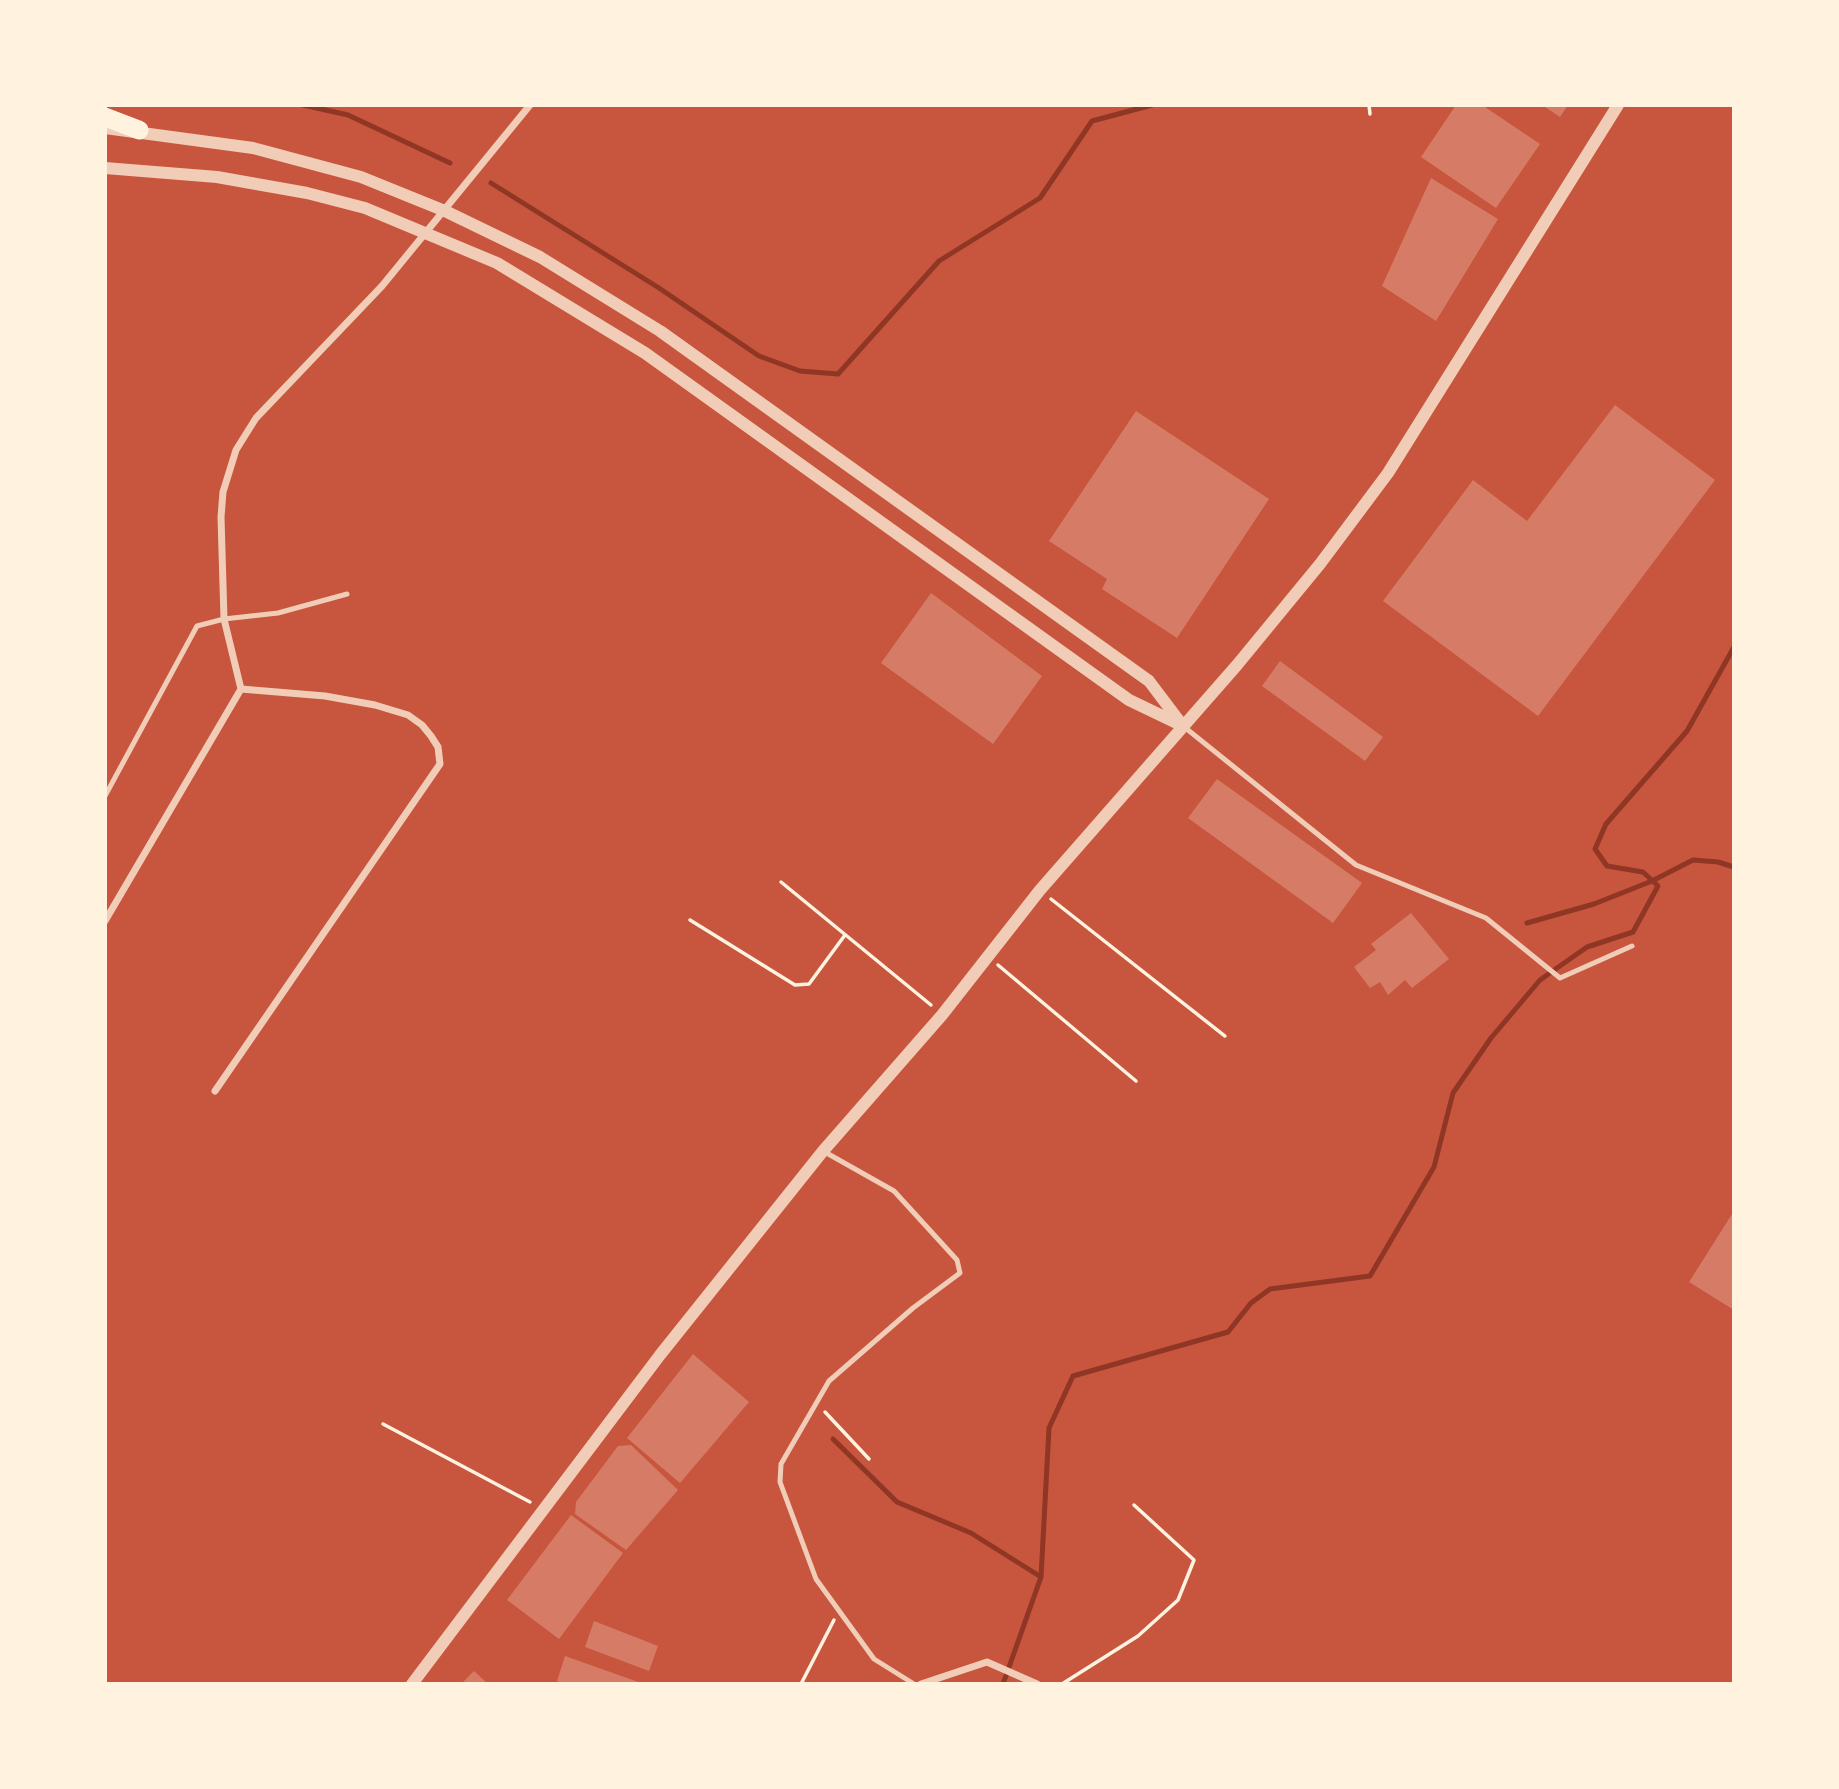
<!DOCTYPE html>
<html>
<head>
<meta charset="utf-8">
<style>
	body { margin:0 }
	#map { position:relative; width:1839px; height:1789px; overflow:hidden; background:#c8553d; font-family:Georgia,serif }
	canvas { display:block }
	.frame { position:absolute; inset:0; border:107px solid #fff3e0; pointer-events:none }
</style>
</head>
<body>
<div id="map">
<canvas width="1839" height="1789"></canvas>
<div class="frame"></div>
</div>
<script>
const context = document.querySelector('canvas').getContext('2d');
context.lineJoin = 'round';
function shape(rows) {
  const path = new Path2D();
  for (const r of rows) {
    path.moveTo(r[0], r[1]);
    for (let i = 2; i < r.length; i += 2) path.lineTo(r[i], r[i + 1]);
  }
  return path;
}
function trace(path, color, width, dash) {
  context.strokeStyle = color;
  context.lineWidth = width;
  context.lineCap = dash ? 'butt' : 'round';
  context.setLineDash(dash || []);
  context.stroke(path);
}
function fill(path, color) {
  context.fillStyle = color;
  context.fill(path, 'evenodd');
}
trace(shape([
	[303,105,348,115,450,163],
	[491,183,659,288,759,356,800,371,838,374,939,261,1040,198,1092,121,1152,105],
	[1527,923,1594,904,1652,881,1693,860,1718,862,1734,867],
	[833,1439,897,1502,971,1533,1041,1577],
	[1003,1684,1041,1577,1049,1428,1073,1376,1228,1332,1251,1303,1270,1289,1370,1276,1434,1167,1453,1093,1491,1038,1540,980,1587,947,1633,932,1658,886,1643,872,1607,866,1595,849,1606,824,1687,731,1734,647]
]), '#8f3625', 5);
fill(shape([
	[1456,105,1482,105,1540,144,1496,208,1421,157],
	[1542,105,1568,105,1560,117],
	[1431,178,1498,219,1436,321,1382,286],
	[1615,405,1715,480,1538,716,1383,601,1473,480,1527,521],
	[1136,411,1269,499,1177,638,1102,589,1107,579,1049,541],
	[931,593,1042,676,993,744,881,663],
	[1280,661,1383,737,1365,761,1262,686],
	[1217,779,1362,883,1333,923,1188,818],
	[1411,913,1449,959,1412,988,1405,980,1388,995,1380,982,1370,988,1354,967,1376,950,1371,944],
	[1734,1211,1734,1310,1689,1282],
	[693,1354,749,1402,680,1483,627,1438],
	[631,1445,678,1490,626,1550,575,1514,576,1502,618,1446],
	[571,1515,623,1553,559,1639,507,1600],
	[594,1621,658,1646,649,1671,585,1647],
	[565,1656,644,1684,564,1684,557,1681],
	[474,1671,488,1684,461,1684]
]), '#d67c66');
trace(shape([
	[1369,105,1370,114],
	[781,882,931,1005],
	[1051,899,1225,1036],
	[690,920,795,985,809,984,845,935],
	[998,965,1136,1081],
	[825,1412,869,1459],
	[383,1424,530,1502],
	[801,1684,834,1620],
	[1062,1684,1138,1636,1178,1600,1194,1560,1134,1505]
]), '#fff3e0', 3.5);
trace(shape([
	[1183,726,1356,865,1486,918,1560,978,1632,946],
	[105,796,197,626,224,619,278,613,347,594],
	[823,1151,894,1191,957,1260,960,1273,913,1308,829,1381,781,1464,780,1482,816,1579,874,1659,914,1684]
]), '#f1ccb7', 5);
trace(shape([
	[105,921,241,689,224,619,221,517,223,492,236,450,256,418,382,286,530,105],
	[215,1091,440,764,438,747,431,736,422,725,408,715,375,705,325,696,241,689],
	[921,1684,987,1662,1037,1684]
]), '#f1ccb7', 7);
trace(shape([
	[105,128,253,148,361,177,445,211,540,257,660,331,1149,681,1183,726],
	[105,168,217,177,307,193,365,208,497,263,645,353,1129,700,1179,724],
	[412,1684,660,1355,823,1151,942,1015,1040,890,1237,665,1320,564,1388,473,1618,105]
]), '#f1ccb7', 12);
trace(shape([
	[105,117,139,130]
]), '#fff3e0', 19);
</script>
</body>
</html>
